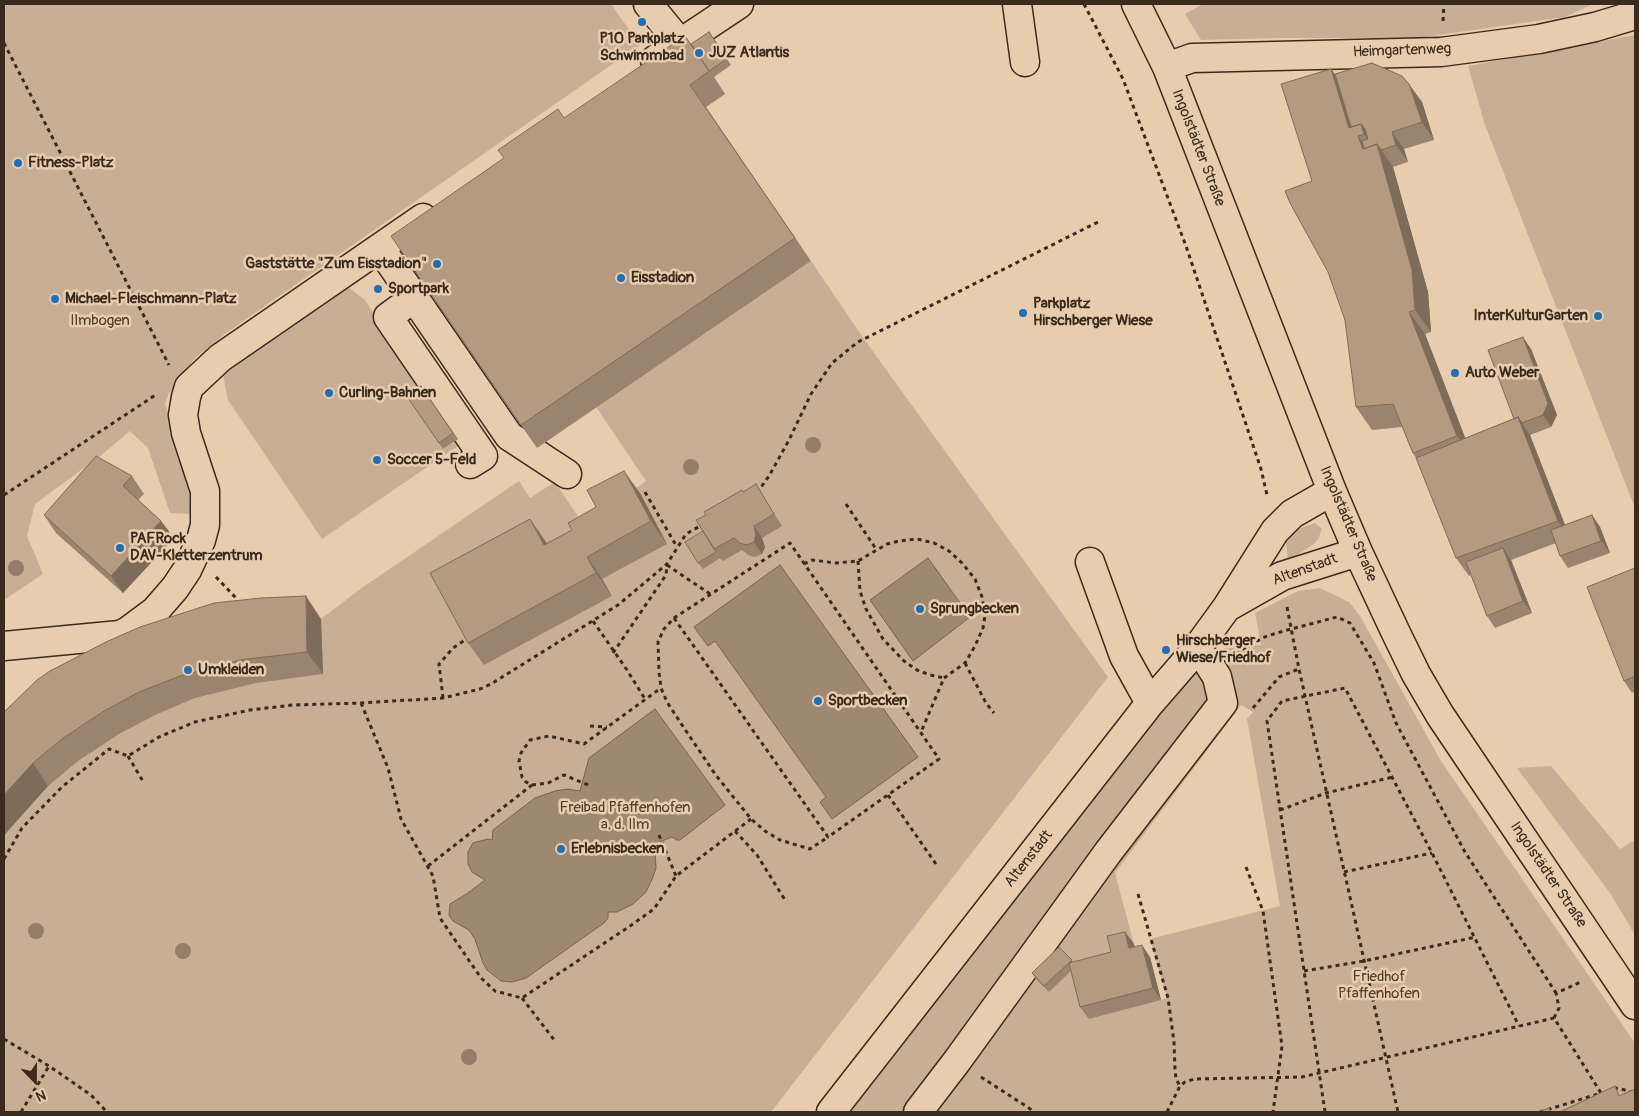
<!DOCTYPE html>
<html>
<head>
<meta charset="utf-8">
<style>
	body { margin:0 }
	#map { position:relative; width:1639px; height:1116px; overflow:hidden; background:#e7ccae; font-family:Pangolin,sans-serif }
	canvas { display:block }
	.frame { position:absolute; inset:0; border:5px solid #3b2a1e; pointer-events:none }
	.north { position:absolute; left:10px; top:1056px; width:50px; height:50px; -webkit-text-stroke:4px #e7ccae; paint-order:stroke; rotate:158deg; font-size:14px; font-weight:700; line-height:20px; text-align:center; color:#3b2a1e }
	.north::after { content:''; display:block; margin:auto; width:18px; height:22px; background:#3b2a1e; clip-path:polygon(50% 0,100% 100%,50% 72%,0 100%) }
</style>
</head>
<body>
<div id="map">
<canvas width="1639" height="1116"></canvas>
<div class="frame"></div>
<div class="north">N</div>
</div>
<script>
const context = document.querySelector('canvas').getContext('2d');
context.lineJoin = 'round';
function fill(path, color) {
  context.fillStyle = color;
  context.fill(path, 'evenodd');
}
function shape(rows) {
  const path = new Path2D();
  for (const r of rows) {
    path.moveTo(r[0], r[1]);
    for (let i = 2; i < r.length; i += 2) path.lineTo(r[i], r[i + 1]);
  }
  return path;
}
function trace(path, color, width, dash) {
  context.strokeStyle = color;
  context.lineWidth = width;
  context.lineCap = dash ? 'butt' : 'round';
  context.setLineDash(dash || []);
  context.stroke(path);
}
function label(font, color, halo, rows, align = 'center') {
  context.font = font + ' Pangolin,sans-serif';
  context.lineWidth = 5;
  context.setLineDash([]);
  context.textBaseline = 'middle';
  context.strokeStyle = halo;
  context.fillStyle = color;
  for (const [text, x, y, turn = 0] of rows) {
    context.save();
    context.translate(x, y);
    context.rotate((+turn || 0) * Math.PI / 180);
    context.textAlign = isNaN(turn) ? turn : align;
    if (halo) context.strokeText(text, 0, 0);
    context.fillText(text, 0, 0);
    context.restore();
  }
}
fill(shape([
	[4,4,611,4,640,45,226,333,195,358,177,381,169,393,165,404,188,480,191,514,170,513,148,448,130,431,99,457,35,504,27,536,43,574,4,600],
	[1203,4,1593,4,1565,17,1417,38,1280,38,1201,40,1185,14],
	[1635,35,1635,508,1485,125,1468,66],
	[811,261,864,339,1108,677,771,1112,4,1112,4,750,277,621,321,619,363,587,519,481,530,498,555,482,583,524,646,481,596,407],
	[349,288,364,299,427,390,443,449,455,441,458,446,322,539,228,400,223,375],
	[1315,523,1322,529,1318,539,1315,543,1288,561,1286,542,1298,529],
	[1320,588,1349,602,1360,616,1441,761,1635,1043,1635,1112,831,1112,1195,651,1261,645,1255,613,1298,591],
	[1241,705,1253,712,1247,719,1280,906,1150,939,1167,998,1089,1019,1120,964,1134,944,1115,873],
	[1551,766,1620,849,1635,840,1635,935,1610,893,1517,768]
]), '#c8ae94');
const water = shape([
	[928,558,970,617,913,661,870,600,928,558],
	[780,565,918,757,832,819,820,802,826,797,715,641,708,646,694,627,780,565],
	[655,709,725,805,680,840,677,840,672,837,652,845,655,853,656,868,653,877,646,892,633,904,617,912,608,912,608,918,604,923,526,978,512,982,501,981,487,970,483,963,475,939,469,930,453,921,449,915,450,904,468,893,485,880,472,872,468,864,468,852,473,843,488,839,492,840,493,830,535,798,555,791,568,789,580,791,589,758,655,709]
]);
fill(water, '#9e8872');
trace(water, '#766250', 1);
const minor = shape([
	[648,4,680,43],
	[1017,4,1025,62],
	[1136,4,1167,67,1332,491,1358,552,1395,631,1416,674,1440,715,1635,1005],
	[655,60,739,4],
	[1167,67,1192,58,1441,52,1539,39,1595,27,1635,15],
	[380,248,509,436,567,474],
	[414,298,388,317,483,456,470,464],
	[1090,562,1124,656,1150,703],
	[1231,605,1282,576,1358,552],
	[4,646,120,635,128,631,155,611,175,588,187,570,201,540,205,525,205,491,186,433,183,415,186,397,189,387,220,358,423,218],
	[831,1112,1150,703,1195,651,1227,607,1275,531,1292,514,1332,491],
	[918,1112,957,1061,1109,851,1223,703,1217,677,1207,661,1195,651]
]);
trace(minor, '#3b2a1e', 31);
trace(shape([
	[1084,4,1123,79,1186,246,1261,469,1267,495],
	[1443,21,1444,4],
	[4,43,169,365],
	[645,492,677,547],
	[757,493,769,476,789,440,811,394,832,363,858,342,1098,222],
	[4,495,157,394],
	[846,504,876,549],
	[858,561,860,591,866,609,883,639,904,661,917,670,930,675,944,678],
	[804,564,812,560,836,563,858,561,887,544,899,541,917,539,934,543,949,551,962,563,975,579,982,597,985,616,983,628,975,646,965,663,944,678,921,732],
	[667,565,710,594],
	[216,577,236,598,238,605],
	[1287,607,1299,669,1398,1112],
	[674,618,828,837,939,759,790,543,674,618,664,629,658,642,659,672,661,688,667,702,682,725,715,774,751,819,765,831,780,840,810,849,828,837],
	[593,621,627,670,645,699],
	[613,653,666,575,667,565],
	[1236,654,1247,646,1267,636,1291,629,1337,617,1350,623,1374,663,1396,723,1465,852,1556,993],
	[965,663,986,703,994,713],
	[443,698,439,664,453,648,465,640],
	[361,703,388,768,401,819,433,876,440,918,481,978,495,991,522,998,630,926,654,909,676,876,751,819],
	[1253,708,1279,677,1299,669],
	[590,726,607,727],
	[128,756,144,783],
	[532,785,548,783,564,775,591,786],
	[888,795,938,867],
	[1280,810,1326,793,1393,777],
	[735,831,757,855,785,900],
	[659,835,676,876],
	[4,859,22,828,62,787,109,749,128,756,159,737,195,722,250,710,293,705,361,703,443,698,480,689,491,684,618,605,667,564,686,534,702,525],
	[428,866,532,785,526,782,522,777,519,761,521,753,530,740,549,736,584,744,661,688],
	[1246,867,1263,911,1282,1046,1273,1112],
	[1344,872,1432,853],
	[1138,894,1168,998,1174,1042,1175,1070,1176,1079,1180,1086],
	[1304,971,1364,961,1476,937],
	[522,998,555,1041],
	[1554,1018,1559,1008,1556,993,1583,981],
	[4,1039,49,1066,91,1095,107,1112],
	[981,1077,1035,1112],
	[1614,1089,1618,1088,1635,1093],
	[21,1112,49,1066],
	[1167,1112,1180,1086,1185,1082,1194,1079,1302,1077,1554,1018,1601,1093],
	[1325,1112,1267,721,1282,701,1345,688,1432,853,1519,1026],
	[1540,1112,1601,1093]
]), '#3b2a1e', 3, [4, 4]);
trace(minor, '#e7ccae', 28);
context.fillStyle = '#947e69';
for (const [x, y] of [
	[813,445],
	[691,467],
	[16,568],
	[36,931],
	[183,951],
	[469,1057]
]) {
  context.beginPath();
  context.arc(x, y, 8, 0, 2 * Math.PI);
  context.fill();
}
fill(shape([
	[709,32,731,65,714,77,725,94,706,107,811,261,537,448,521,425,565,118,691,44],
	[1331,69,1335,74,1422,102,1434,140,1404,149,1408,162,1393,167,1428,292,1431,332,1425,334,1465,438,1514,419,1531,349,1557,415,1551,427,1530,435,1565,525,1592,515,1600,527,1610,553,1568,568,1560,556,1556,543,1511,560,1532,613,1495,628,1487,616,1471,575,1469,576,1456,558,1416,458,1413,453,1402,427,1372,430,1356,407,1345,320,1312,181],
	[421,386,458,439,443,449,406,395],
	[132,476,144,494,138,500,161,521,174,538,123,593,56,533,44,515],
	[743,492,764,497,782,526,762,538,765,547,762,554,755,557,748,555,742,550,723,561,720,558,703,569,698,563],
	[640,493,667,544,602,579,612,596,484,665,468,643,547,544],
	[1635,568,1635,691,1632,693,1624,681],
	[321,619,323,674,256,683,195,698,155,715,119,734,78,761,48,786,6,833,4,836,4,712],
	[1125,932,1134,944,1134,947,1150,957,1161,1000,1089,1019,1080,1007,1071,971,1049,992,1036,979,1032,973,1059,947,1073,962,1111,952]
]), '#9a846f');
fill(shape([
	[1331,69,1347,92,1359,131,1349,128],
	[1409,84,1422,102,1434,140,1422,122],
	[1361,124,1377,146,1376,151,1364,134],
	[1392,132,1404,149,1408,162,1396,145],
	[1358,136,1370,153,1363,149],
	[1377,144,1393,167,1428,292,1431,332,1415,310],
	[1409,312,1425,334,1473,458,1457,436],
	[1523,337,1531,349,1557,415,1551,427,1543,415],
	[1518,417,1530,435,1570,538,1558,521],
	[624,471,640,493,667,544,651,521],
	[1592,515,1600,527,1610,553,1601,541],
	[530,519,546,542,560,568,544,545],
	[161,521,174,538,123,593,111,576],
	[754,526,762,538,765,547,762,554,754,542],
	[1503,548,1511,560,1532,613,1523,601],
	[587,557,602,579,612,596,596,573],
	[306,596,321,619,323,674,307,652],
	[33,763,48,786,6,833,4,836,4,795],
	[1125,932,1134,944,1138,960,1129,948],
	[1142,945,1150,957,1161,1000,1153,988]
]), '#7d6c5a');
const building = shape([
	[709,32,727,59,709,71,691,44,709,32],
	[685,36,709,71,690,85,795,238,521,425,391,236,504,158,498,150,558,109,564,118,685,36],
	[1372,63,1402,76,1409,84,1422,122,1392,132,1396,145,1381,150,1377,144,1364,149,1362,141,1368,139,1365,129,1361,124,1351,127,1335,74,1372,63],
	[1331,69,1349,128,1361,124,1364,134,1358,136,1363,149,1377,144,1412,270,1415,310,1409,312,1457,436,1413,453,1393,404,1356,407,1345,320,1328,272,1290,203,1285,191,1312,181,1281,84,1331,69],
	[1523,337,1548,403,1543,415,1522,423,1518,417,1514,419,1488,350,1523,337],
	[421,386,453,433,439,443,406,395,421,386],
	[1518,417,1558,521,1456,558,1416,458,1518,417],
	[96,456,132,476,123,486,161,521,111,576,44,515,96,456],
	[624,471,651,521,587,557,596,573,468,643,430,573,530,519,544,545,572,530,568,523,596,507,587,490,624,471],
	[756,484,774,514,754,526,756,535,754,542,747,545,740,543,734,538,714,549,696,520,706,515,704,512,742,490,743,492,756,484],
	[1592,515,1601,541,1560,556,1551,530,1592,515],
	[703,531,716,552,698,563,685,542,703,531],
	[1503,548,1523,601,1487,616,1466,562,1503,548],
	[1635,568,1635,676,1624,681,1587,587,1635,568],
	[306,596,307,652,240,660,180,676,139,692,104,711,62,739,33,763,4,795,4,712,37,680,50,671,106,642,140,627,214,603,261,598,306,596],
	[1125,932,1129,948,1142,945,1153,988,1080,1007,1069,963,1111,952,1107,936,1125,932],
	[1059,947,1072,960,1044,986,1032,973,1059,947],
	[1615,1086,1619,1096,1635,1089,1635,1112,1560,1112,1615,1086],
	[1549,1108,1551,1112,1539,1112,1549,1108]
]);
fill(building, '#b39a81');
trace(building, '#7d6c5a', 1);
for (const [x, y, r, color] of [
	[642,22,5,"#1f6fb2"],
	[699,53,5,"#1f6fb2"],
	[18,163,5,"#1f6fb2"],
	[437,264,5,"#1f6fb2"],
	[621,278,5,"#1f6fb2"],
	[378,289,5,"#1f6fb2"],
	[55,299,5,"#1f6fb2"],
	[1023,313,5,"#1f6fb2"],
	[1598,316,5,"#1f6fb2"],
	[1455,373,5,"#1f6fb2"],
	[329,393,5,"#1f6fb2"],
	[377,460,5,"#1f6fb2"],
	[120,548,5,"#1f6fb2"],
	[920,609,5,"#1f6fb2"],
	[1166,650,5,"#1f6fb2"],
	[188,670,5,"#1f6fb2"],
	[818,701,5,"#1f6fb2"],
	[561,849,5,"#1f6fb2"]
]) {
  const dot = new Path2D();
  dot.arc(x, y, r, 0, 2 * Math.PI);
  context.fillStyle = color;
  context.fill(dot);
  trace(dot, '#e7ccae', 2);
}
label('bold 15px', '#3b2a1e', '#e7ccae', [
	["P10 Parkplatz",642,39,"center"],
	["Schwimmbad",642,56,"center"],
	["JUZ Atlantis",709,53],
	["Fitness-Platz",28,163],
	["Gaststätte \"Zum Eisstadion\"",427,264,"right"],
	["Eisstadion",631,278],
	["Sportpark",388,289],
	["Michael-Fleischmann-Platz",65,299],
	["Parkplatz",1033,304],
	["Hirschberger Wiese",1033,321],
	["InterKulturGarten",1588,316,"right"],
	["Auto Weber",1465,373],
	["Curling-Bahnen",339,393],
	["Soccer 5-Feld",387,460],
	["PAFRock",130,539],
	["DAV-Kletterzentrum",130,556],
	["Sprungbecken",930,609],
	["Hirschberger",1176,641],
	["Wiese/Friedhof",1176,658],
	["Umkleiden",198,670],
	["Sportbecken",828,701],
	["Erlebnisbecken",571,849]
], 'left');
label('15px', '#3b2a1e', '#e7ccae', [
	["Heimgartenweg",1402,51,-2],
	["Ingolstädter Straße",1198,148,69],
	["Ingolstädter Straße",1348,524,67],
	["Altenstadt",1305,570,-20],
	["Altenstadt",1029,859,-52],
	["Ingolstädter Straße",1548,875,56]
]);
label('15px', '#503e30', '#e7ccae', [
	["Ilmbogen",100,321],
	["Freibad Pfaffenhofen",625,808],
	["a. d. Ilm",625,825],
	["Friedhof",1379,977],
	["Pfaffenhofen",1379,994]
]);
</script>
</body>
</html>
